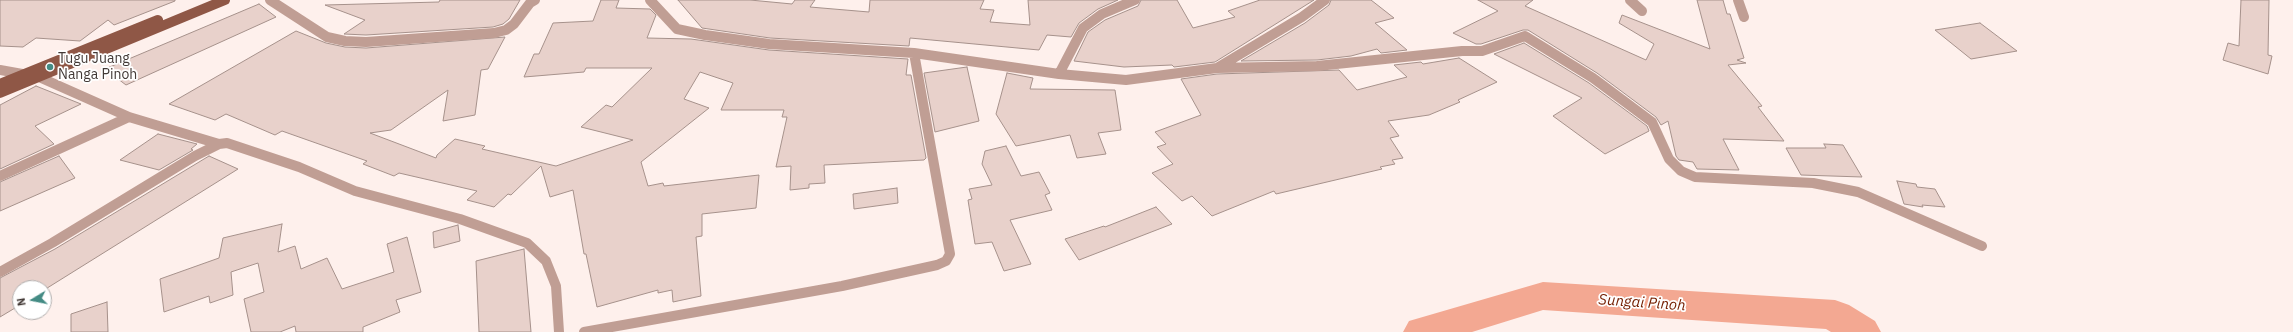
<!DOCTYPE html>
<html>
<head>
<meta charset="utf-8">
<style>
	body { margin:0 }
	#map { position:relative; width:2293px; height:332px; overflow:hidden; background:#fef0ec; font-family:"IBM Plex Sans",sans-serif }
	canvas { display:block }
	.north { position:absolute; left:12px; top:280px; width:40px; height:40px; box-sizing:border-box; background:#fff; border:1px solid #b3b0af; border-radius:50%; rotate:260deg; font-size:11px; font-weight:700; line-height:16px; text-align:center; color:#423936 }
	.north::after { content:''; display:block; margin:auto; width:14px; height:18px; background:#448b84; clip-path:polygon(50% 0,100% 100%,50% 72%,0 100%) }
</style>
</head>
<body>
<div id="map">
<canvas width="2293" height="332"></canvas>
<div class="north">N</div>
</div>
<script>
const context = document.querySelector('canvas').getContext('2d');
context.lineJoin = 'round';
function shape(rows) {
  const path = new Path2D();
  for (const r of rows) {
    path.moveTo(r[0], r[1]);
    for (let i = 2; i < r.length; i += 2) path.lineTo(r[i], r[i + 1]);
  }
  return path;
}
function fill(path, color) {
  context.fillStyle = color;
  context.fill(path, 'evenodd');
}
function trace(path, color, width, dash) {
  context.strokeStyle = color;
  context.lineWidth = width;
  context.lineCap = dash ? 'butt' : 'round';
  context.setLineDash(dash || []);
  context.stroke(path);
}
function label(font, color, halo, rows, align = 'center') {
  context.font = font + ' "IBM Plex Sans",sans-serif';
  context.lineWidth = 3.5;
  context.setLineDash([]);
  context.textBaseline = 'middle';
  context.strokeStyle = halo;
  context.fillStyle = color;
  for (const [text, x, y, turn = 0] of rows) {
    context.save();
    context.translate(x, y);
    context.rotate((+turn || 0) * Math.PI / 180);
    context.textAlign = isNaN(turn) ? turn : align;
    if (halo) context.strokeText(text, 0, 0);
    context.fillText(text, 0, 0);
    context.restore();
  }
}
fill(shape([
	[1543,282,1835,300,1849,305,1875,321,1881,332,1831,332,1826,329,1543,310,1472,332,1403,332,1409,321,1543,282]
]), '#f3a892');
const building = shape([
	[0,0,175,0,175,1,114,25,108,20,80,41,36,38,23,47,0,46,0,0],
	[440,0,520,0,509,19,503,24,493,27,366,35,344,34,365,20,325,5,439,2,440,0],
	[601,0,619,0,616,8,650,9,656,15,647,38,691,39,769,50,908,59,906,75,911,75,926,158,924,160,824,165,825,183,809,184,809,188,790,190,791,166,776,167,787,117,782,117,784,110,721,110,733,83,700,72,684,99,709,108,641,162,648,186,663,183,664,186,759,175,756,208,702,214,702,236,696,237,701,296,673,302,672,290,658,293,658,290,597,307,586,254,584,254,573,190,550,197,541,166,511,195,508,194,494,207,467,200,477,191,399,173,394,176,363,164,367,161,282,131,275,135,226,114,215,120,169,104,296,31,326,43,345,47,366,48,505,37,488,69,481,70,475,115,443,121,448,90,391,130,370,133,436,158,437,155,455,139,485,146,482,149,556,166,633,140,581,127,606,105,612,107,652,68,586,68,584,72,524,77,534,54,539,54,553,23,593,21,601,0],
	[678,0,750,0,792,4,795,0,815,0,810,7,869,12,870,0,984,0,980,9,994,10,990,22,1030,25,1028,0,1118,0,1098,9,1079,23,1071,37,1047,35,1039,50,910,38,909,46,770,38,702,28,678,0],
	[1141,0,1177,0,1193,28,1235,17,1228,11,1260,0,1314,0,1215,62,1174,67,1172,65,1124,67,1074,61,1088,32,1105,20,1138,6,1141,0],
	[1331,0,1371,0,1394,18,1375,23,1407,50,1381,53,1377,49,1351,56,1317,60,1241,61,1305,23,1329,5,1331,0],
	[1478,0,1533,0,1525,6,1646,60,1654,44,1619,23,1622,15,1710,49,1697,0,1723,0,1727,14,1730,14,1744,58,1737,60,1746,63,1728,65,1762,106,1758,107,1784,141,1723,139,1739,170,1697,169,1693,162,1679,160,1676,156,1668,121,1661,125,1656,117,1597,73,1528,30,1523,30,1481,44,1476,44,1453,33,1498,11,1478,0],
	[2241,0,2269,0,2268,55,2272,56,2268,74,2223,60,2228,43,2239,46,2241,0],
	[259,4,276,17,126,85,105,69,259,4],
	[1980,23,2017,51,1971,59,1935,30,1980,23],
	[1524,43,1589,83,1647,126,1649,131,1605,154,1553,116,1582,98,1494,54,1524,43],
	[1459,58,1497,82,1458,100,1460,102,1429,115,1388,121,1399,136,1390,138,1403,158,1392,160,1395,164,1380,167,1382,169,1276,194,1274,191,1212,216,1192,196,1182,201,1152,173,1173,164,1157,147,1166,144,1155,132,1201,115,1181,79,1217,74,1339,70,1357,90,1407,77,1394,65,1421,62,1423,64,1459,58],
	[967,67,979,121,935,132,924,73,967,67],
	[1007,73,1033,78,1030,89,1115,90,1121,130,1098,133,1106,154,1077,158,1070,135,1016,146,996,114,1007,73],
	[36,86,81,104,35,126,54,144,0,169,0,105,36,86],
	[158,134,197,144,191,149,193,150,159,170,120,160,158,134],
	[1824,144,1843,145,1862,177,1801,175,1786,148,1826,148,1824,144],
	[1006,146,1021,176,1039,172,1050,193,1045,195,1052,210,1010,220,1031,264,1004,271,992,242,975,244,968,200,972,199,969,189,992,185,982,164,985,151,1006,146],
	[59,156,75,178,0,211,0,182,59,156],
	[209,156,238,169,44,290,44,288,20,288,20,305,0,317,0,278,55,249,209,156],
	[1897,181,1916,184,1917,187,1935,189,1945,207,1922,205,1923,207,1904,204,1897,181],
	[897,188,898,203,854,209,853,194,897,188],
	[1156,207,1172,224,1079,260,1065,239,1104,226,1105,227,1156,207],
	[282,224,278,252,295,246,301,269,327,258,342,289,394,272,387,244,407,237,421,292,396,300,400,312,363,327,363,332,296,332,295,326,280,332,251,332,244,299,264,292,258,263,231,272,233,295,210,303,209,296,164,312,160,279,219,258,223,238,282,224],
	[458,225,460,241,434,248,433,232,458,225],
	[524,249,531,332,479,332,476,261,524,249],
	[107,302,108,332,71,332,71,314,107,302]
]);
fill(building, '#e8d1cb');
trace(building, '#a6918b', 1);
trace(shape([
	[270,0,327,37,345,41,366,42,494,33,506,30,514,24,530,3,535,0],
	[650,0,677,29,705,35,769,44,914,53,1059,74,1126,80,1217,68,1302,17,1325,0],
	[1630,0,1642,11],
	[1738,0,1744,17],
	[1217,68,1317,66,1462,51,1482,51,1525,36,1593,78,1652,122,1669,159,1681,171,1695,177,1813,183,1858,192,1982,246],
	[0,70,39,77,129,117,219,144],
	[1059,74,1083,28,1102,14,1135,0],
	[0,176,129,117],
	[0,272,52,243,195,156,219,144,227,143,299,167,355,191,460,219,527,243,546,261,556,286,559,332],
	[584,332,842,286,937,265,946,261,950,254,914,53]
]), '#c09e94', 10);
trace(shape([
	[0,84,158,20],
	[0,93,225,0]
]), '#8f5746', 10);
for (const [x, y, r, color] of [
	[50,67,4,"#448b84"]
]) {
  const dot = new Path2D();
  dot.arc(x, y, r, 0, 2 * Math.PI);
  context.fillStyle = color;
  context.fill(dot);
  trace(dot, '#fff', 1.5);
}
label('14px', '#423936', '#fff', [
	["Tugu Juang",58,59],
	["Nanga Pinoh",58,75]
], 'left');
label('italic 15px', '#741e00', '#fff', [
	["Sungai Pinoh",1642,303,4]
]);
</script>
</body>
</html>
